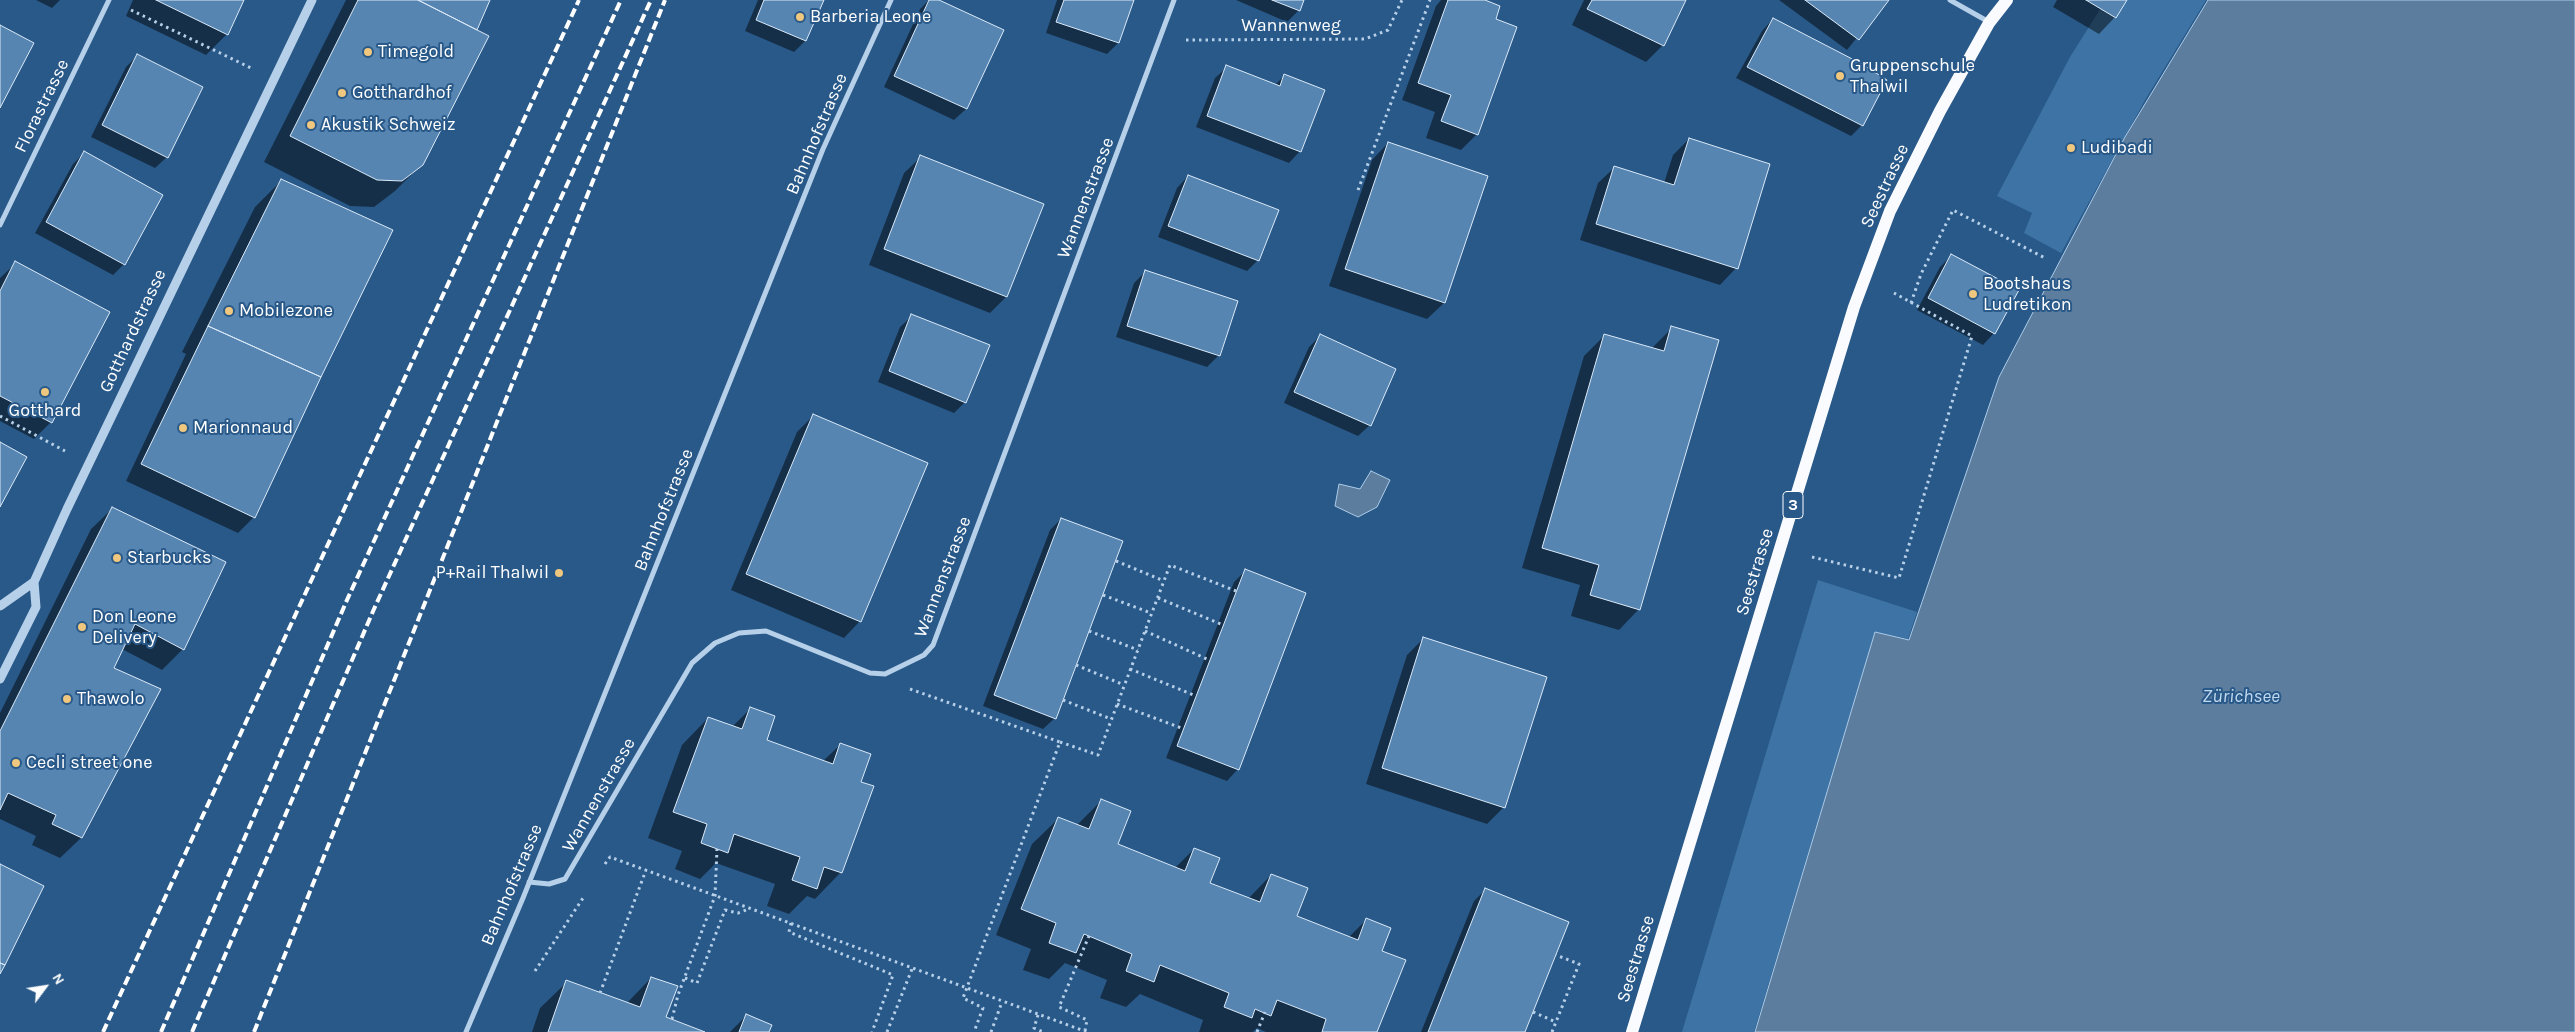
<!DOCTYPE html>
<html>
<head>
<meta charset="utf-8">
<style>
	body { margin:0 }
	#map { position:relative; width:2575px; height:1032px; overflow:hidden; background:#295989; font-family:Karla,sans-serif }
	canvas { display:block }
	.north { position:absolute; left:20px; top:962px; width:50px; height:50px; -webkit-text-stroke:4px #295989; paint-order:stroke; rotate:59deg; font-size:14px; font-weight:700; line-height:20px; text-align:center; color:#fff }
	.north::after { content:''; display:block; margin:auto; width:18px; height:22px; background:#fff; clip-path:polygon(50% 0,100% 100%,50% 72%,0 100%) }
</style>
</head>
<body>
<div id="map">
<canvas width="2575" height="1032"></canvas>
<div class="north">N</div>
</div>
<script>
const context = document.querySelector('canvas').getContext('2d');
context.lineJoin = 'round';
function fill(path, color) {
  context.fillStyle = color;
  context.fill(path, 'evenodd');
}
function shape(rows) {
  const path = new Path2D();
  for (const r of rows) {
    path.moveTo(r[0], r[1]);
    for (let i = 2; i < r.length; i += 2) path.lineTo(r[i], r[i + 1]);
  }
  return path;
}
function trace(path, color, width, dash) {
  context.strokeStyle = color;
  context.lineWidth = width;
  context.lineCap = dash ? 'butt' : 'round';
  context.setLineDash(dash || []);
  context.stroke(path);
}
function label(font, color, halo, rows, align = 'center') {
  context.font = font + ' Karla,sans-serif';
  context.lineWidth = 4;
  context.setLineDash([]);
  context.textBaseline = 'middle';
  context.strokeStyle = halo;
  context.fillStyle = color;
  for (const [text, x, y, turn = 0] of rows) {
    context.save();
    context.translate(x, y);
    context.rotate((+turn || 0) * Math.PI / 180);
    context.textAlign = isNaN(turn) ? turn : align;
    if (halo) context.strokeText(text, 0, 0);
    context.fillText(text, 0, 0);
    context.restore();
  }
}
fill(shape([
	[2106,0,2206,0,2145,100,2061,253,2024,233,2032,213,1997,196,2070,57],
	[1818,580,1917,612,1908,639,1875,632,1754,1032,1682,1032]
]), '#3e74a5');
const water = shape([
	[2208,0,2575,0,2575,1032,1755,1032,1875,632,1909,640,1999,377,2125,137,2208,0],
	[1371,471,1390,480,1377,507,1358,517,1335,506,1339,484,1360,489,1371,471]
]);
fill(water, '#5d7d9e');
trace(water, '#accce9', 1);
fill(shape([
	[36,0,60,0,52,8],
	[133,0,243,0,226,35,206,55,126,16],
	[346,0,489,0,422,164,395,191,374,207,350,206,264,162],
	[758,0,822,0,805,41,794,52,745,31],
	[929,0,936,0,1002,31,966,109,954,120,884,87,920,9],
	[1057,0,1133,0,1118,43,1107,54,1046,33],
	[1236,0,1303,0,1299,10,1287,22],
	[1441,0,1482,0,1494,20,1477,134,1461,150,1426,138,1435,112,1402,100,1436,6],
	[1584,0,1685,0,1663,45,1646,62,1572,25],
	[1779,0,1887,0,1847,50],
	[2057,0,2125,0,2115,17,2099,34,2053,7],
	[1773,19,1862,125,1851,136,1736,78,1762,31],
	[137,56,167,157,155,168,91,137,126,67],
	[1227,67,1275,85,1284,76,1300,151,1289,163,1196,127,1215,78],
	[1689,139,1736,268,1720,285,1580,240,1598,183,1615,167,1664,183,1673,155],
	[1388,143,1487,177,1444,303,1427,319,1329,286,1372,160],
	[84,153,124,264,113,275,35,233,73,164],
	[921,157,1006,297,990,313,869,265,904,173],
	[1188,176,1258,260,1247,271,1158,237,1177,188],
	[281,181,254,517,238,533,126,481,186,354,182,352,255,207],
	[1951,256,1994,333,1983,345,1917,310,1940,267],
	[16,263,108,312,51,422,34,439,0,421,0,278],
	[1145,272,1236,301,1218,356,1207,367,1116,337,1134,283],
	[912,316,965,402,954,413,878,382,900,327],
	[1672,328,1639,609,1619,630,1571,616,1580,585,1522,568,1584,356,1605,335,1651,349],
	[1320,336,1370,425,1358,436,1284,403,1309,347],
	[813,416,860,621,844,638,731,590,797,432],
	[112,509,183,649,162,670,122,649,112,668,159,689,81,838,60,858,32,845,36,836,0,819,0,713,91,529],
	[1061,519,1055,718,1043,729,983,706,1050,530],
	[1245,571,1238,769,1227,781,1166,758,1234,582],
	[1423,639,1504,807,1487,824,1366,784,1407,655],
	[750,709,765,741,823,761,841,744,859,783,841,872,815,899,807,896,789,914,767,906,775,884,716,863,700,879,675,869,682,851,648,838,682,745,708,718,732,727],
	[1101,801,1117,845,1175,868,1194,849,1208,884,1248,899,1271,875,1295,917,1348,938,1366,920,1381,952,1376,1032,1266,1032,1257,1028,1253,1032,1199,1032,1203,1020,1140,994,1126,1007,1100,998,1107,980,1065,963,1049,979,1023,970,1031,949,996,935,1032,844,1059,818,1077,825],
	[1485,890,1524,1032,1421,1032,1474,901],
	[651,978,665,1018,701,1032,532,1032,540,1008,567,982,626,1004],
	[746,1016,768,1032,730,1032]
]), '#0007');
const building = shape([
	[156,0,244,0,228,35,156,0],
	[358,0,418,0,489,36,423,165,402,181,377,180,290,136,358,0],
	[418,0,490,0,477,30,418,0],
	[764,0,824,0,806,41,756,20,764,0],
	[929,0,939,0,1004,30,967,109,894,76,929,0],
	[1064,0,1134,0,1119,43,1056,22,1064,0],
	[1272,0,1304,0,1300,11,1272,0],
	[1448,0,1485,0,1500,6,1496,19,1517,27,1478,135,1441,121,1451,95,1418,83,1448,0],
	[1592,0,1686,0,1664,46,1587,9,1592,0],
	[1805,0,1889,0,1859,40,1805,0],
	[2086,0,2127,0,2116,18,2086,0],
	[1773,18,1862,64,1887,80,1863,126,1747,67,1773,18],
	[0,25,34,43,0,108,0,25],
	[137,54,203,87,168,158,102,125,137,54],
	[1226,65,1280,86,1284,74,1325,90,1301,152,1207,116,1226,65],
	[1689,138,1770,164,1738,269,1596,224,1614,166,1674,185,1689,138],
	[1388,142,1488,176,1445,303,1345,269,1388,142],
	[84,151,163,195,125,265,46,222,84,151],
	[920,155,1044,204,1007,297,884,249,920,155],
	[1188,175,1279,210,1259,261,1168,226,1188,175],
	[281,179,393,230,321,377,208,326,281,179],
	[1951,254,2019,290,1995,334,1928,298,1951,254],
	[15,261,110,312,52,423,0,396,0,291,15,261],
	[1145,270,1238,301,1220,356,1127,326,1145,270],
	[911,314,990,345,966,403,889,371,911,314],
	[208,326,321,377,255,518,141,464,208,326],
	[1671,326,1719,340,1640,610,1590,595,1599,565,1542,548,1604,334,1664,351,1671,326],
	[1320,334,1396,369,1371,426,1294,392,1320,334],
	[813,414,928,463,861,622,746,574,813,414],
	[0,442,27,457,0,507,0,442],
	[112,507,226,562,184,650,135,624,114,668,161,689,82,838,52,824,56,815,8,793,0,810,0,731,112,507],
	[1061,518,1123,541,1056,719,994,695,1061,518],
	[1245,569,1306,593,1239,770,1177,746,1245,569],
	[1423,637,1547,677,1505,808,1382,768,1423,637],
	[750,707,775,716,767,740,833,764,840,743,871,754,861,782,874,786,842,873,824,867,817,889,792,880,800,857,734,834,728,853,701,843,707,824,673,812,708,717,742,729,750,707],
	[1101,799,1131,811,1118,844,1185,871,1194,848,1220,858,1210,883,1260,902,1271,874,1308,888,1297,916,1358,940,1366,918,1391,928,1382,951,1406,960,1377,1032,1322,1032,1326,1019,1277,1000,1271,1016,1255,1009,1252,1018,1224,1007,1229,993,1160,965,1154,982,1126,971,1132,954,1084,934,1076,953,1049,943,1056,923,1021,909,1058,817,1089,829,1101,799],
	[0,864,44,886,5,965,0,963,0,864],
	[1485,888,1569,922,1525,1032,1428,1032,1485,888],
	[0,963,5,965,0,974,0,963],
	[651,977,678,986,666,1017,705,1032,548,1032,566,980,640,1007,651,977],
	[746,1014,772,1025,769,1032,739,1032,746,1014]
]);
fill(building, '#5685b2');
trace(building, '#dae9f7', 1);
trace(shape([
	[131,10,251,68],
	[1186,40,1365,39,1388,30,1402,0],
	[1358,190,1430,0],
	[1911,303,1921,274,1953,210,2045,258],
	[0,416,65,451],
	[1812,557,1899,578,1972,336,1894,293],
	[1116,561,1164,581],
	[1103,595,1151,613],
	[1158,598,1223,625],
	[1089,631,1138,650],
	[1145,631,1209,660],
	[1076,665,1124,685],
	[1130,669,1196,696],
	[910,689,1060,742,963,998,983,1008,974,1032],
	[1063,700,1111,719],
	[1117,704,1184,729],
	[1060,742,1098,755,1170,565,1236,591],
	[605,864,610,857,1087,1032],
	[791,923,789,932,893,975,872,1032],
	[535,971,583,898],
	[685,978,697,983,725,910,738,913,749,909],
	[600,993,646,870],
	[1533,1012,1556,1022],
	[1038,1015,1034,1028,1043,1032],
	[672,1019,678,995,715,896,717,849],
	[1085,1031,1087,1020,1059,1007,1089,936],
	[887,1032,912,969],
	[991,1032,1002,1002],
	[1257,1032,1265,1012],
	[1552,1032,1579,964,1556,955]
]), '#b7d0e9', 3, [2.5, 4]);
trace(shape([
	[1950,0,1989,22],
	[0,225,109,0],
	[529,882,549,884,565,879,692,663,715,643,739,633,766,631,870,673,885,674,924,655,933,645,1174,0],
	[466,1032,523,898,823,149,891,0]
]), '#b7d0e9', 5);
trace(shape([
	[0,606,34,582],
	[0,679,36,607,34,582,67,509,312,0]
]), '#b7d0e9', 9);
trace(shape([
	[1632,1032,1854,307,1890,211,1940,111,1989,23,2007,0]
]), '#f9fbfe', 12);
trace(shape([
	[103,1032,579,0],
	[161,1032,347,600,621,0],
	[192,1032,374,609,651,0],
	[254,1032,665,0]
]), '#fff', 4, [9, 4]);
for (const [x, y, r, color] of [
	[800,17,5,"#efc77e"],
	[368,52,5,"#efc77e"],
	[1840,76,5,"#efc77e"],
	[342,93,5,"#efc77e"],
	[311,125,5,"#efc77e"],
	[2071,148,5,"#efc77e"],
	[1973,294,5,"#efc77e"],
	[229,311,5,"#efc77e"],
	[45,392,5,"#efc77e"],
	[183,428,5,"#efc77e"],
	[117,558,5,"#efc77e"],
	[559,573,5,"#efc77e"],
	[82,627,5,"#efc77e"],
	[67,699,5,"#efc77e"],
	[16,763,5,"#efc77e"]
]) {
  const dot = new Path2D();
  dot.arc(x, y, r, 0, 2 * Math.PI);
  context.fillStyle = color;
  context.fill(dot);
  trace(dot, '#295989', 2);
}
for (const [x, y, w] of [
	[1793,505,20]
]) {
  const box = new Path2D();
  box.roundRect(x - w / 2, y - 13.5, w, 27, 4);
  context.fillStyle = '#295989';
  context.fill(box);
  trace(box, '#fff', 1);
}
label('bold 16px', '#fff', null, [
	["3",1793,505]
]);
label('18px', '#fff', '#295989', [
	["Barberia Leone",810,17],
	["Timegold",378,52],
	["Gruppenschule",1850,66],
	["Thalwil",1850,87],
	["Gotthardhof",352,93],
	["Akustik Schweiz",321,125],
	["Ludibadi",2081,148],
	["Bootshaus",1983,284],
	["Ludretikon",1983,305],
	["Mobilezone",239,311],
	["Gotthard",45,411,"center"],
	["Marionnaud",193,428],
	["Starbucks",127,558],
	["P+Rail Thalwil",549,573,"right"],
	["Don Leone",92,617],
	["Delivery",92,638],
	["Thawolo",77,699],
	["Cecli street one",26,763]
], 'left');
label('18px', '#fff', '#295989', [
	["Wannenweg",1291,26],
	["Florastrasse",42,106,-64],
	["Bahnhofstrasse",817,134,-67],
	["Seestrasse",1885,186,-65],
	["Wannenstrasse",1086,198,-69],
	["Gotthardstrasse",133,331,-65],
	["Bahnhofstrasse",664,510,-68],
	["Seestrasse",1755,572,-73],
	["Wannenstrasse",943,577,-69],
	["Wannenstrasse",599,795,-60],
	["Bahnhofstrasse",512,885,-67],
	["Seestrasse",1636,959,-73]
]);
label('italic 19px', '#c2daf0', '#295989', [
	["Zürichsee",2241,697]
]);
</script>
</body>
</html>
